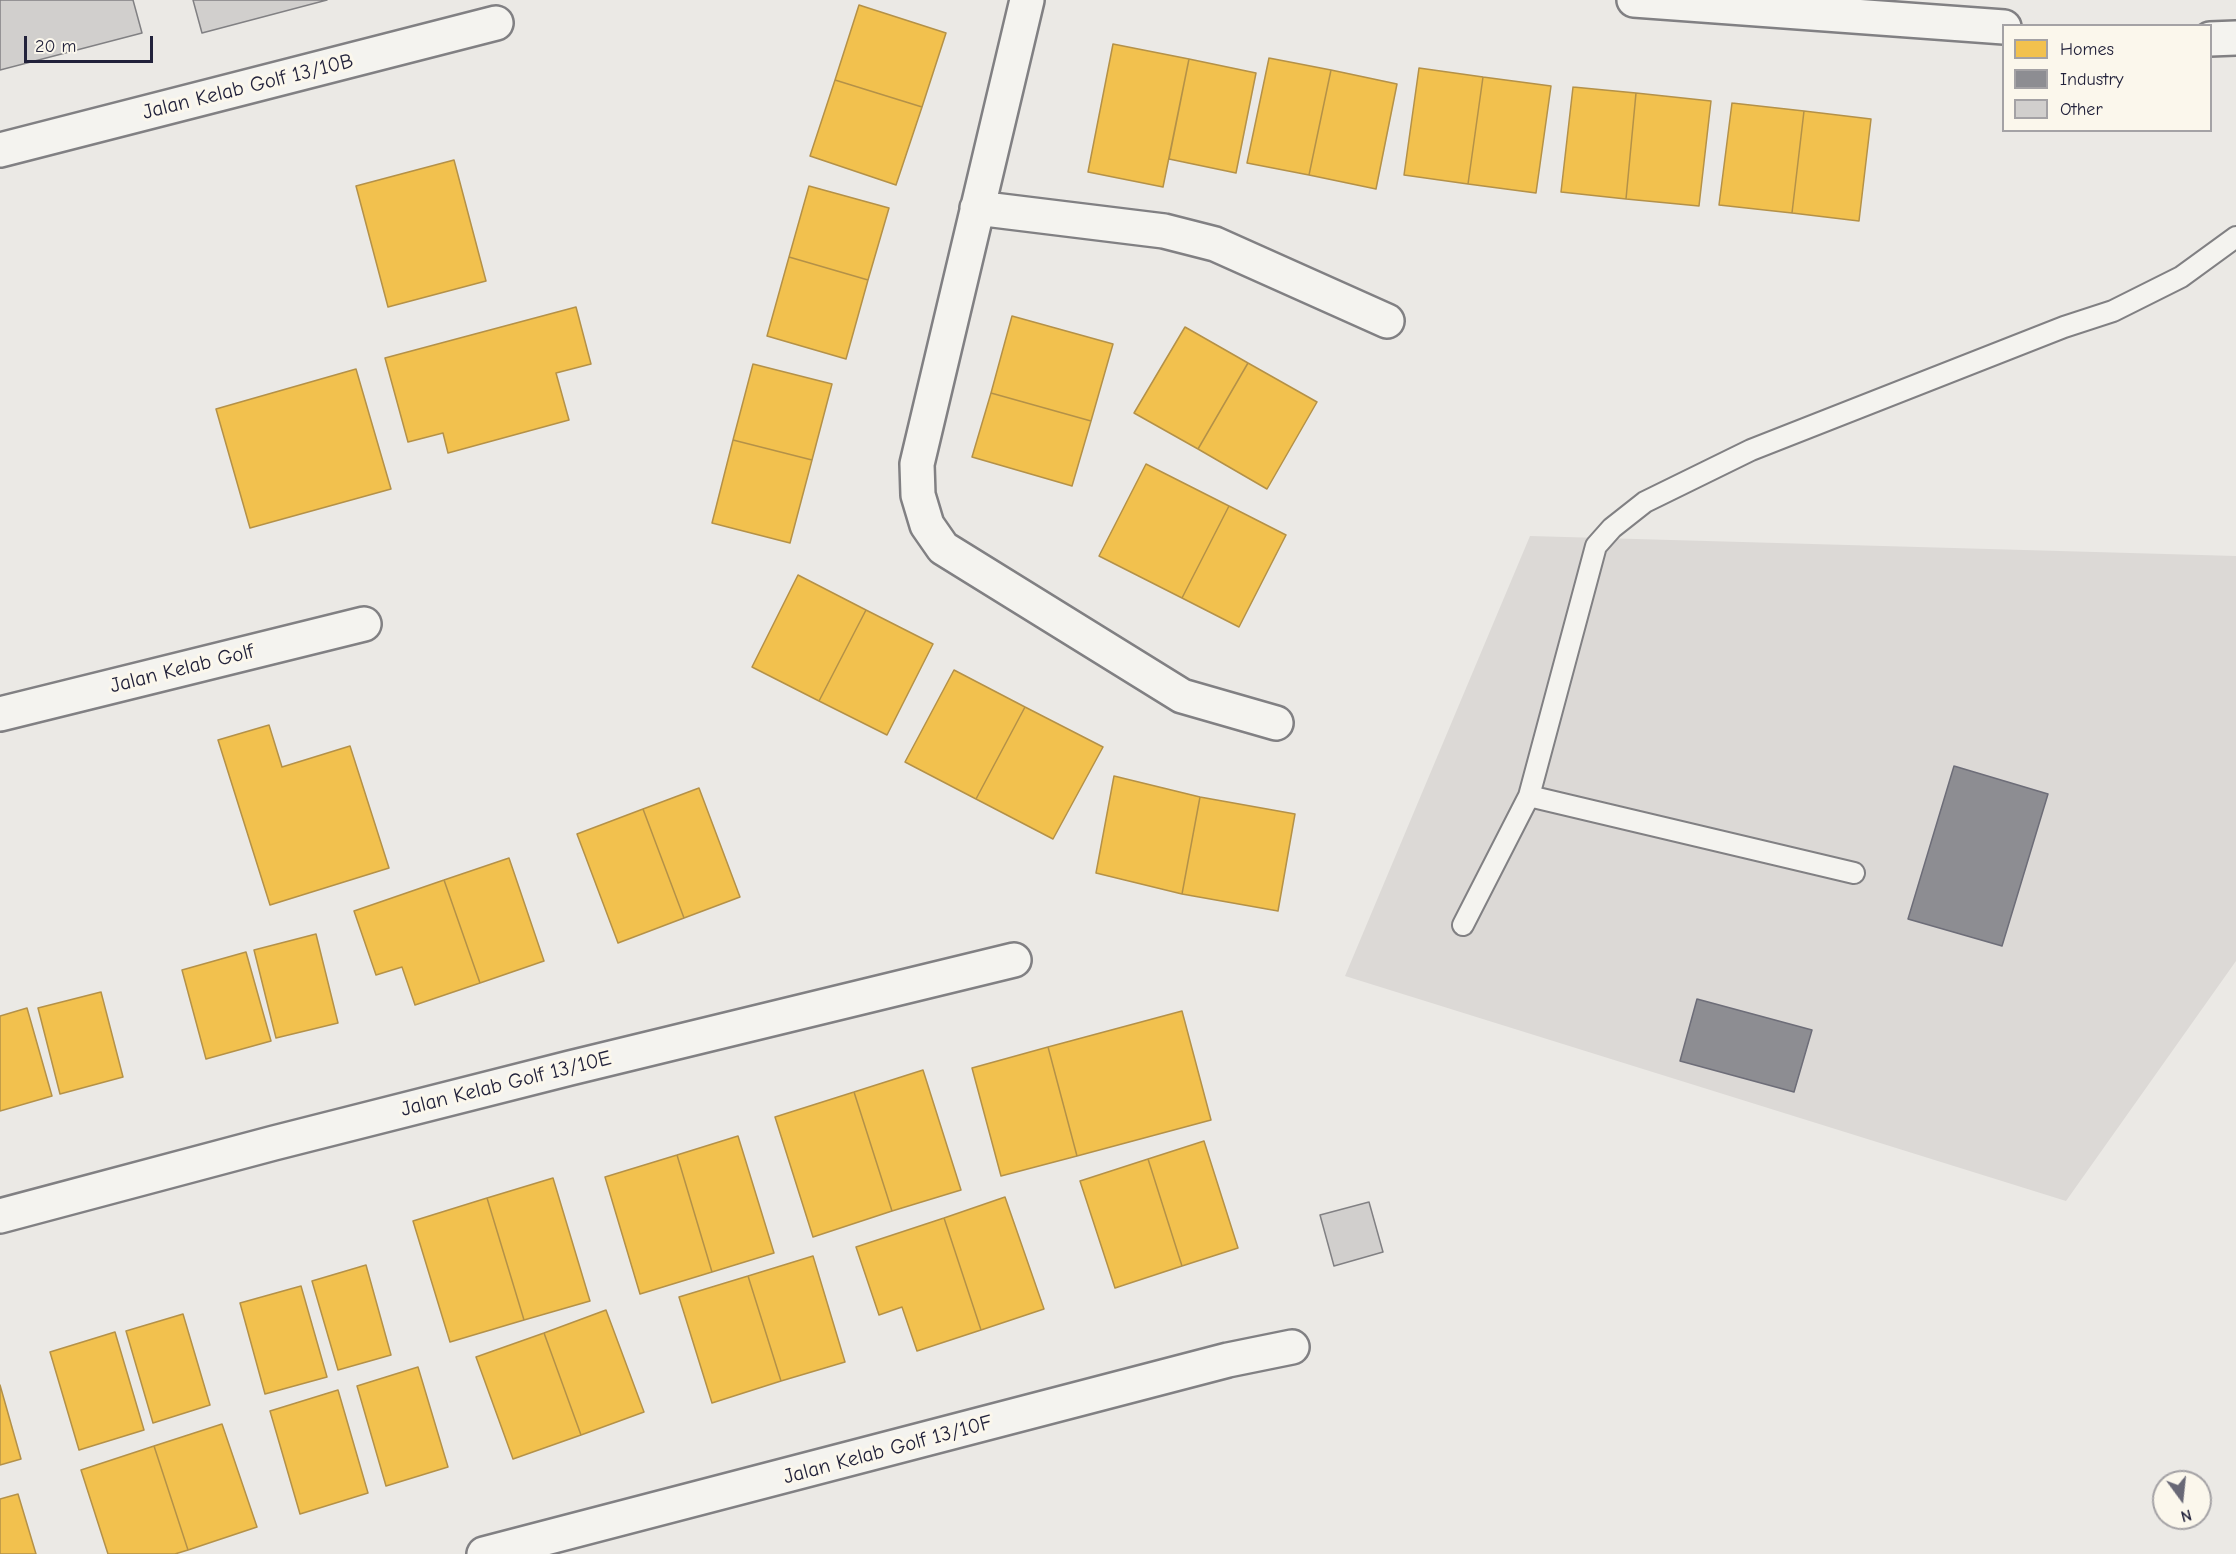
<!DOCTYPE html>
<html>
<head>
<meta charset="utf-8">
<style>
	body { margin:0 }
	#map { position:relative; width:2236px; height:1554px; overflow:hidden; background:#ebe9e5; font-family:"Comic Neue",sans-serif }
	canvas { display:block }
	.legend { position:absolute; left:2002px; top:24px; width:210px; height:108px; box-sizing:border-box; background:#fbf7ec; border:2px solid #a4a2a5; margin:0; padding:8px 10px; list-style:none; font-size:18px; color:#22223b }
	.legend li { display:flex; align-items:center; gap:12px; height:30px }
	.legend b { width:30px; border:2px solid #a4a2a5 }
	.north { position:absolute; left:2152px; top:1470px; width:60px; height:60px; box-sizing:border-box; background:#fbf7ec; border:2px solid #a4a2a5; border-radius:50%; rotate:165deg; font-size:16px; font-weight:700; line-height:24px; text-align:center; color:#22223b }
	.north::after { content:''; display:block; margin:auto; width:21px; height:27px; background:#686876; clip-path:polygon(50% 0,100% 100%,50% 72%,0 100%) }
	.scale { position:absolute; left:24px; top:36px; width:129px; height:27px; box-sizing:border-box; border:3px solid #22223b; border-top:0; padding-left:8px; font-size:18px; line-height:21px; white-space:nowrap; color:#22223b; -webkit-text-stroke:4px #fbf7ec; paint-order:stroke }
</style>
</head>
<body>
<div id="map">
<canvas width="2236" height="1554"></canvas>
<ul class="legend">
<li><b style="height:16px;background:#f2c14e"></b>Homes</li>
<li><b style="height:16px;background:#8d8d92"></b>Industry</li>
<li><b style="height:16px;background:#d1cfcd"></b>Other</li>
</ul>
<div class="north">N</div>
<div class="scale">20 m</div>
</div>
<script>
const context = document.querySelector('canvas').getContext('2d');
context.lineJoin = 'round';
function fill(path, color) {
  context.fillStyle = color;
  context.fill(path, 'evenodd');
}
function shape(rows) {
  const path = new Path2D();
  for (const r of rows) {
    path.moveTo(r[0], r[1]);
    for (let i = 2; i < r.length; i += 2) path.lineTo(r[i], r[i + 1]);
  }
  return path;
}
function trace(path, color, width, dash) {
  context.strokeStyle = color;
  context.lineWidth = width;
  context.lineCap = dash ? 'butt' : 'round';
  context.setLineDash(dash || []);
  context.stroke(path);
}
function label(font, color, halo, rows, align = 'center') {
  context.font = font + ' "Comic Neue",sans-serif';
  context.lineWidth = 6;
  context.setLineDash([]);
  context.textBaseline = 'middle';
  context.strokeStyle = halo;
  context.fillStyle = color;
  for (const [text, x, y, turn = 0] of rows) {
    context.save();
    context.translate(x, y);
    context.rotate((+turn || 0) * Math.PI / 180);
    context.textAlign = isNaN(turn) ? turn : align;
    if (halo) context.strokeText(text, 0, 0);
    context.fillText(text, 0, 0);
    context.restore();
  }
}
fill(shape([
	[1530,536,2236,556,2236,961,2066,1201,1345,976]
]), '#dcd9d6');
const homes = shape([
	[859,5,946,33,922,107,835,80,859,5],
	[1113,44,1189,59,1163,187,1088,172,1113,44],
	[1269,58,1331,70,1309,175,1247,163,1269,58],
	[1189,59,1256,73,1236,173,1169,159,1189,59],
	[1419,68,1483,77,1468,184,1404,175,1419,68],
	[1331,70,1397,84,1376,189,1309,175,1331,70],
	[1483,77,1551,86,1536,193,1468,184,1483,77],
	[835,80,922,107,896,185,810,156,835,80],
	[1573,87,1636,93,1626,199,1561,192,1573,87],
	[1636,93,1711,101,1699,206,1626,199,1636,93],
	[1732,103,1804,111,1792,213,1719,205,1732,103],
	[1804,111,1871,119,1859,221,1792,213,1804,111],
	[454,160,486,281,388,307,356,186,454,160],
	[809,186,889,208,868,280,789,257,809,186],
	[789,257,868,280,846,359,767,336,789,257],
	[576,307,591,364,556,373,569,420,448,453,443,433,408,442,385,358,576,307],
	[1012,316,1113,344,1091,421,991,393,1012,316],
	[1185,327,1248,363,1198,449,1134,413,1185,327],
	[1248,363,1317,402,1267,489,1198,449,1248,363],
	[753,364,832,384,812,460,733,440,753,364],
	[356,369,391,489,250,528,216,409,356,369],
	[991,393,1091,421,1072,486,972,457,991,393],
	[733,440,812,460,790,543,712,523,733,440],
	[1146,464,1229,506,1182,598,1099,556,1146,464],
	[1229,506,1286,535,1239,627,1182,598,1229,506],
	[798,575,866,610,819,701,752,667,798,575],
	[866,610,933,644,887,735,819,701,866,610],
	[954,670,1025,707,976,799,905,762,954,670],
	[1025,707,1103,747,1053,839,976,799,1025,707],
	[269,725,282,767,350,746,389,868,270,905,218,740,269,725],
	[1114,776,1200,797,1182,894,1096,873,1114,776],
	[699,788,740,897,684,918,643,809,699,788],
	[1200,797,1295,814,1278,911,1182,894,1200,797],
	[643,809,684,918,618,943,577,834,643,809],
	[509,858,544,961,480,983,444,880,509,858],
	[444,880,480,983,415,1005,402,967,376,975,354,911,444,880],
	[316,934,338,1023,276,1038,254,950,316,934],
	[246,952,271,1041,206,1059,182,970,246,952],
	[101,992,123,1077,60,1094,38,1008,101,992],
	[27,1008,52,1096,0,1111,0,1016,27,1008],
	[1182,1011,1211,1120,1077,1156,1048,1047,1182,1011],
	[1048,1047,1077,1156,1001,1176,972,1068,1048,1047],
	[923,1070,961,1190,892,1211,854,1092,923,1070],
	[854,1092,892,1211,813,1237,775,1117,854,1092],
	[738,1136,774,1253,712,1272,677,1155,738,1136],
	[1204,1141,1238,1248,1182,1266,1148,1159,1204,1141],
	[677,1155,712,1272,640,1294,605,1177,677,1155],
	[1148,1159,1182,1266,1115,1288,1080,1181,1148,1159],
	[553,1178,590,1301,524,1320,487,1198,553,1178],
	[1005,1197,1044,1309,981,1330,944,1218,1005,1197],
	[487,1198,524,1320,450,1342,413,1221,487,1198],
	[944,1218,981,1330,917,1351,902,1307,879,1315,856,1247,944,1218],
	[813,1256,845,1362,781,1381,748,1276,813,1256],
	[366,1265,391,1355,338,1370,312,1281,366,1265],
	[748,1276,781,1381,712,1403,679,1297,748,1276],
	[301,1286,327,1377,265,1394,240,1303,301,1286],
	[606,1310,644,1412,581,1435,544,1333,606,1310],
	[183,1314,210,1405,153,1423,126,1331,183,1314],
	[115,1332,144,1430,79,1450,50,1352,115,1332],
	[544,1333,581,1435,513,1459,476,1357,544,1333],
	[418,1367,448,1467,386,1486,357,1386,418,1367],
	[0,1385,21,1459,0,1465,0,1385],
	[338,1390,368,1493,300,1514,270,1411,338,1390],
	[222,1424,257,1527,188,1550,154,1446,222,1424],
	[154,1446,188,1550,175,1554,108,1554,81,1470,154,1446],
	[18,1494,36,1554,0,1554,0,1499,18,1494]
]);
fill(homes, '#f2c14e');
trace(homes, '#b49148', 1.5);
const industry = shape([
	[1954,766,2048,794,2002,946,1908,919,1954,766],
	[1697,999,1812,1030,1794,1092,1680,1061,1697,999]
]);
fill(industry, '#8d8d92');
trace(industry, '#6d6d78', 1.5);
const building = shape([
	[0,0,133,0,142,33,0,70,0,0],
	[193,0,327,0,202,33,193,0],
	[1369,1202,1383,1252,1334,1266,1320,1215,1369,1202]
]);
fill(building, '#d1cfcd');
trace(building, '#818083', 1.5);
const lane = shape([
	[1529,796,1854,873],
	[1463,925,1529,796,1596,546,1612,528,1645,502,1751,450,2064,327,2113,311,2181,277,2236,237]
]);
const street = shape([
	[1027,0,917,464,918,495,927,525,943,548,1182,696,1276,723],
	[1634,0,2004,27],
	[2210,39,2236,38],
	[0,150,496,23],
	[977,208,1164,231,1215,244,1387,321],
	[0,714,364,624],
	[0,1216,274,1143,570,1068,1014,960],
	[484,1554,1228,1360,1292,1347]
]);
trace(lane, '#818083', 24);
trace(street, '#818083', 38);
trace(lane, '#f4f3ef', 20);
trace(street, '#f4f3ef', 33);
label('21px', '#22223b', '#fbf7ec', [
	["Jalan Kelab Golf 13/10B",248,87,-14],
	["Jalan Kelab Golf",182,669,-14],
	["Jalan Kelab Golf 13/10E",506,1084,-14],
	["Jalan Kelab Golf 13/10F",888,1450,-15]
]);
</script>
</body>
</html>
